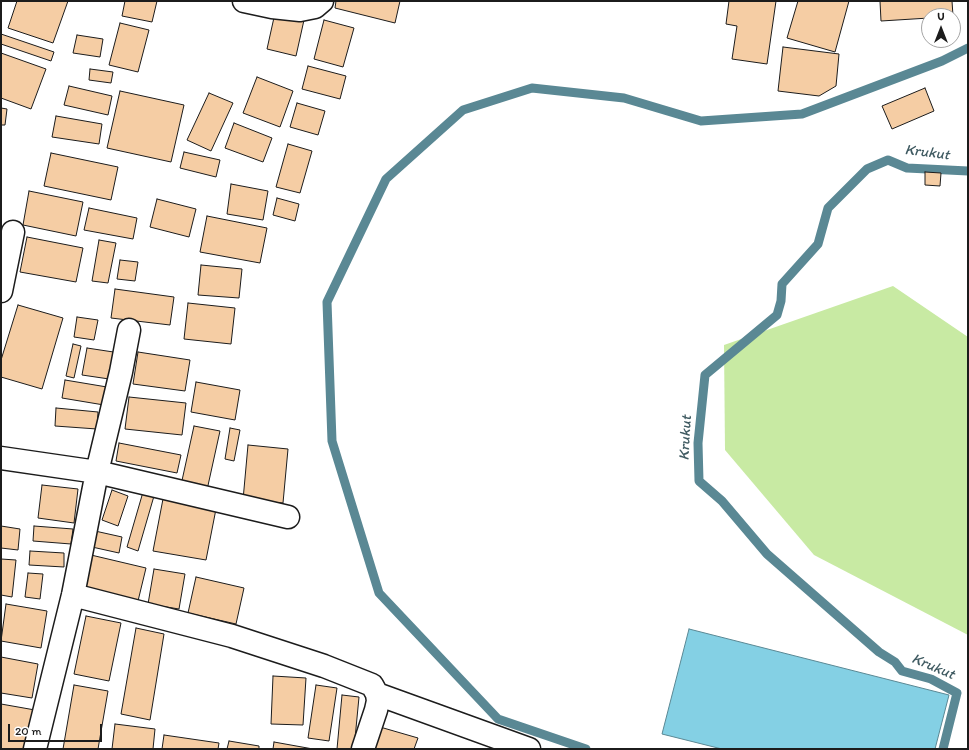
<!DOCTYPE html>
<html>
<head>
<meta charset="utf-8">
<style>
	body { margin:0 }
	#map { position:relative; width:969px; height:750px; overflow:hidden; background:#fff; font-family:Itim,sans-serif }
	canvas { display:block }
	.frame { position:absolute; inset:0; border:2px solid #1c1c1c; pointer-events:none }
	.north { position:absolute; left:921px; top:8px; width:40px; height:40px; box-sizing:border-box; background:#fff; border:1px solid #a4a4a4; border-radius:50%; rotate:0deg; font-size:11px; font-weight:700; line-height:16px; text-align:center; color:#1c1c1c }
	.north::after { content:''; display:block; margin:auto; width:14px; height:18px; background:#1c1c1c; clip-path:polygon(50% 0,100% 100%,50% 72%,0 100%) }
	.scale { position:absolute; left:8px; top:724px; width:94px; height:18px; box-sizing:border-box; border:2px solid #1c1c1c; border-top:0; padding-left:5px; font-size:12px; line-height:14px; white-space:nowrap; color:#1c1c1c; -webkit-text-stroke:3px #fff; paint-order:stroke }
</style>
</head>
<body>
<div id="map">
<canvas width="969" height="750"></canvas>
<div class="frame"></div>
<div class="north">U</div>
<div class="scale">20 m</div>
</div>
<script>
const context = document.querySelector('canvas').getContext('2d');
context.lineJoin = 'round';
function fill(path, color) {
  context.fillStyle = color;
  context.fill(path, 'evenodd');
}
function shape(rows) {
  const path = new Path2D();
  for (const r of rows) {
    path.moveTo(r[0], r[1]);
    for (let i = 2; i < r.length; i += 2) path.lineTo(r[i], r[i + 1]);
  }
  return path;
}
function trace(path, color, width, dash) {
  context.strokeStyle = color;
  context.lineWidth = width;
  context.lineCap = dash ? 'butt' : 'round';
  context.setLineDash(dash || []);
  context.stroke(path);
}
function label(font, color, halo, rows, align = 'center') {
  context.font = font + ' Itim,sans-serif';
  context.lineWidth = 3;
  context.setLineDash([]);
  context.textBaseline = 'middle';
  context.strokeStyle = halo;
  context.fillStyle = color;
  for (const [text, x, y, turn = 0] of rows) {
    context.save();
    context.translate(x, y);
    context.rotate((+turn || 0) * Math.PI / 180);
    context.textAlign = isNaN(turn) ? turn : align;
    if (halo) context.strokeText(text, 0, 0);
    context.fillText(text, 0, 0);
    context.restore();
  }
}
fill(shape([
	[893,286,968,337,968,635,814,555,725,450,724,345]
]), '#c8eaa3');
const water = shape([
	[689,629,949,695,935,749,722,749,662,734,689,629]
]);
fill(water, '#84d0e4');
trace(water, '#5a8894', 1);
trace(shape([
	[586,749,498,719,379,593,332,441,327,302,386,179,463,110,532,88,624,98,701,121,802,114,942,61,968,48],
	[943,749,957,693,931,679,902,671,895,662,879,652,767,554,722,501,699,481,698,443,705,375,777,315,781,301,782,284,818,244,828,208,867,169,888,160,907,168,968,171]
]), '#5a8894', 9);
const building = shape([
	[17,1,68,1,53,43,8,28,17,1],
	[125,1,157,1,152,22,122,16,125,1],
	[336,1,400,1,395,23,335,8,336,1],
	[729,1,776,1,767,64,732,59,737,26,726,24,729,1],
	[798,1,849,1,835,52,787,38,798,1],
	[880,1,952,1,953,16,929,16,929,18,881,21,880,1],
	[275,13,304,20,296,56,267,49,275,13],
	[324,20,354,28,343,67,314,59,324,20],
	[120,23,149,30,138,72,109,65,120,23],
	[1,34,54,52,51,61,1,44,1,34],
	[77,35,103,39,100,57,73,53,77,35],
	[783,47,839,54,836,86,819,96,778,91,783,47],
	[1,53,46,69,31,109,1,98,1,53],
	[308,66,346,76,340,99,302,89,308,66],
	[90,69,113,72,111,83,89,80,90,69],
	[257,77,293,91,280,127,243,113,257,77],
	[69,86,112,96,108,115,64,105,69,86],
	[925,88,934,111,892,129,882,106,925,88],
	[120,91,184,105,171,162,107,148,120,91],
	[209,93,233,103,211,151,187,140,209,93],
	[297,103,325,111,318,135,290,127,297,103],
	[1,108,7,109,5,125,1,125,1,108],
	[56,116,102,124,99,144,52,137,56,116],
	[234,123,272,138,263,162,225,148,234,123],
	[288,144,312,151,300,193,276,187,288,144],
	[184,152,220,160,216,177,180,168,184,152],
	[51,153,118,167,111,200,44,186,51,153],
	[925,172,941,173,940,186,925,185,925,172],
	[231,184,268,191,263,220,227,214,231,184],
	[29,191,83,202,76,236,23,225,29,191],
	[277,198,299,204,295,221,273,215,277,198],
	[157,199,196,209,189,237,150,227,157,199],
	[89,208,137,218,133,239,84,230,89,208],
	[207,216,267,228,260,263,200,252,207,216],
	[27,237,83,248,76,282,20,272,27,237],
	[99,240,116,243,108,283,92,281,99,240],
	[120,260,138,262,135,281,117,279,120,260],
	[201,265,242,269,239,298,198,295,201,265],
	[115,289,174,297,170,325,111,318,115,289],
	[188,303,235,308,231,344,184,339,188,303],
	[18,305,63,318,42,389,1,377,1,360,18,305],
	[77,317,98,320,94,340,74,337,77,317],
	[73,344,81,346,74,378,66,376,73,344],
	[87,348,120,353,116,380,82,375,87,348],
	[138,352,190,360,185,391,133,384,138,352],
	[65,380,107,387,104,405,62,398,65,380],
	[196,382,240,390,235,420,191,412,196,382],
	[129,397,186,403,182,435,125,429,129,397],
	[56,408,98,412,97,429,55,426,56,408],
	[194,426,220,431,207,490,181,485,194,426],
	[230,428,240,430,234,461,225,459,230,428],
	[119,443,181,455,177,473,116,461,119,443],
	[248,445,288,449,283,503,243,500,248,445],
	[42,485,78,489,74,523,38,518,42,485],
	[112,490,128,496,118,526,102,520,112,490],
	[143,492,154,496,138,551,127,547,143,492],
	[163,499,216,509,206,560,153,551,163,499],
	[1,526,20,529,18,550,1,548,1,526],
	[34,526,73,529,71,544,33,541,34,526],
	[95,531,122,537,119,553,92,547,95,531],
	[30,551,64,553,64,567,29,565,30,551],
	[91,555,146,568,138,601,84,589,91,555],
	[1,559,16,560,12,597,1,595,1,559],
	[154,569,185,574,179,609,148,604,154,569],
	[28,573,43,574,40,599,25,597,28,573],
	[196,577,244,588,236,624,188,613,196,577],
	[6,604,47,611,41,648,1,641,6,604],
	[86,616,121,623,109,681,74,674,86,616],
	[136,628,164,634,150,720,121,714,136,628],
	[1,657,38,664,32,698,1,693,1,657],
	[273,676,306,678,303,725,271,724,273,676],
	[74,685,108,691,98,749,63,749,74,685],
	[316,685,337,688,329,741,308,738,316,685],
	[342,695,359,697,354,749,337,749,342,695],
	[1,704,35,710,28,749,1,749,1,704],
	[115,724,155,729,153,749,112,749,115,724],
	[380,727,418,738,414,749,374,749,380,727],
	[164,735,219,743,218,749,162,749,164,735],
	[229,741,259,746,259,749,227,749,229,741],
	[274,742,313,749,273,749,274,742]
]);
fill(building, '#f5cda4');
trace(building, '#1c1c1c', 1);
const street = shape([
	[244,1,272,7,300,10,315,7,322,1],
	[1,291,13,232],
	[1,458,97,472,288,517],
	[73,595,232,636,324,666,372,685,377,694,378,701,376,710,363,749],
	[377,694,529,749],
	[35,749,73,595,97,472,121,372,129,330]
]);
trace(street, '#1c1c1c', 25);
trace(street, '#fff', 22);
label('italic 15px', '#405b62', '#fff', [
	["Krukut",927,153,7],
	["Krukut",686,438,-87],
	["Krukut",933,667,23]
]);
</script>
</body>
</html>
